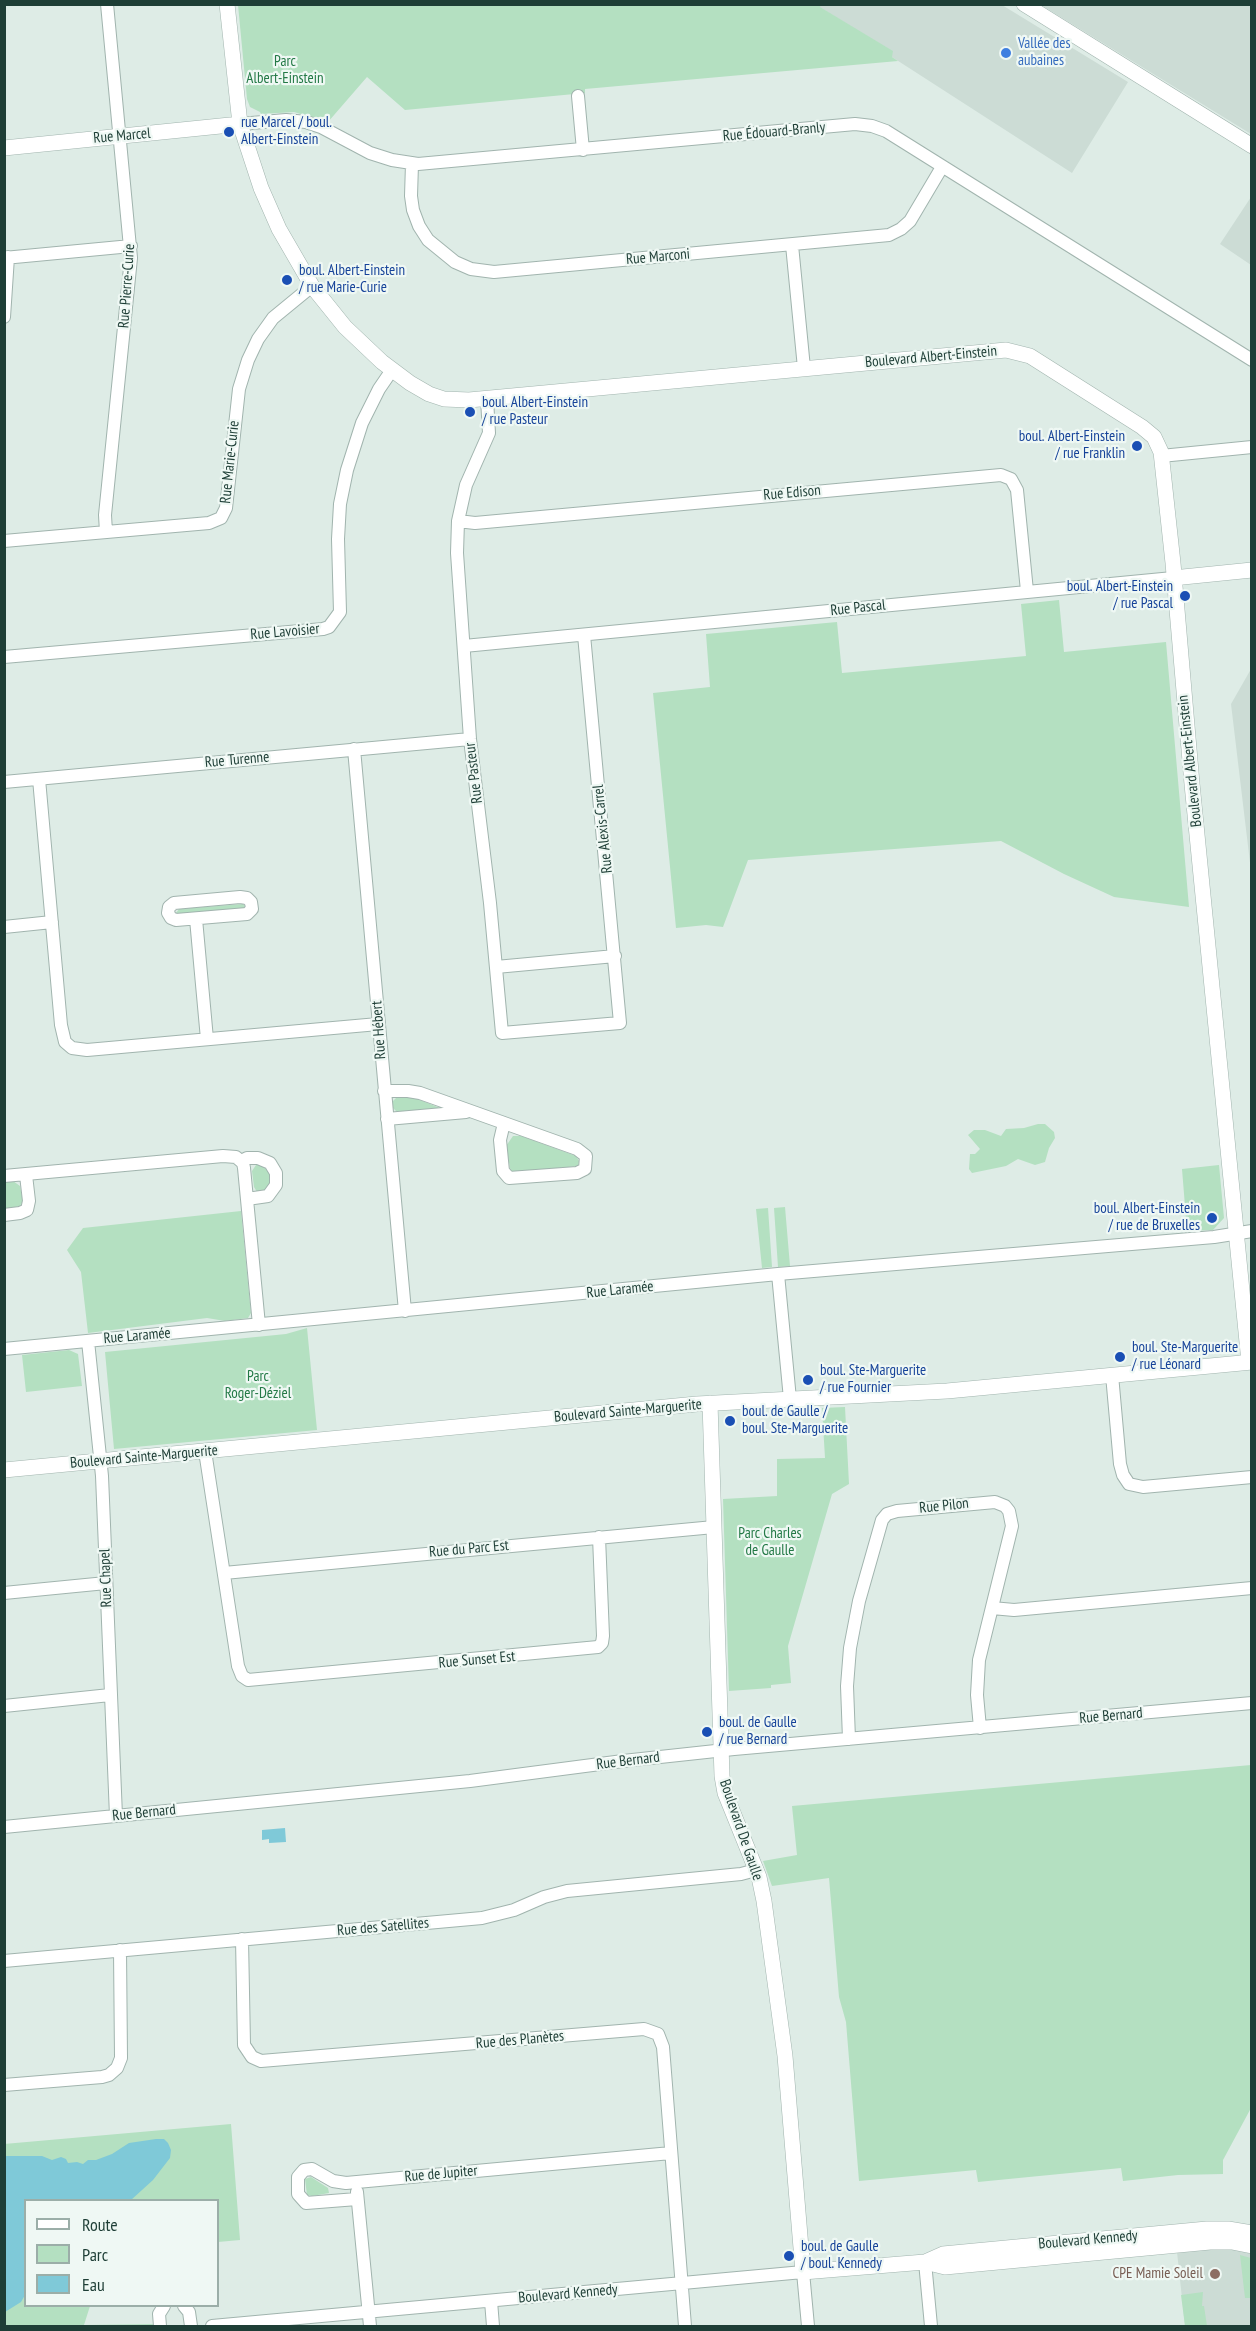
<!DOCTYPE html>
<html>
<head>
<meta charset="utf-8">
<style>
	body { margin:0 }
	#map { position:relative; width:1256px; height:2331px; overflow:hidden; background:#deece6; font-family:"PT Sans Narrow",sans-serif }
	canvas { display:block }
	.frame { position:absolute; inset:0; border:6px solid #1e3e36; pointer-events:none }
	.legend { position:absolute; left:24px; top:2199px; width:195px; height:108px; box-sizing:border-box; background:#eff8f4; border:2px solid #9baea8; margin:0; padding:8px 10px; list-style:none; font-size:18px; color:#1e3e36 }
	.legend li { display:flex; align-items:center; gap:12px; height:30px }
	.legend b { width:30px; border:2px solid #9baea8 }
</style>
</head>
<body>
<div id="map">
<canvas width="1256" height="2331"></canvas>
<div class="frame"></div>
<ul class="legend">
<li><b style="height:8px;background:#fff"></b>Route</li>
<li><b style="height:16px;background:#b4e0c1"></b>Parc</li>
<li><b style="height:16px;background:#7fc9d8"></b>Eau</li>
</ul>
</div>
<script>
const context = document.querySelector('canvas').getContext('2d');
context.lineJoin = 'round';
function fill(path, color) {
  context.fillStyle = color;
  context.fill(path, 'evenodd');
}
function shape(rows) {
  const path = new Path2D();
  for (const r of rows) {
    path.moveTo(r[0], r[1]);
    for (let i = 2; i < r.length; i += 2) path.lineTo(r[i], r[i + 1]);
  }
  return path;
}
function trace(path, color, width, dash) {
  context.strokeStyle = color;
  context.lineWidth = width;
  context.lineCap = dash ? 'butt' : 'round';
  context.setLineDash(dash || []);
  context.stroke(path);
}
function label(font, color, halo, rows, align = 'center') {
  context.font = font + ' "PT Sans Narrow",sans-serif';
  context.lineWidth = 4.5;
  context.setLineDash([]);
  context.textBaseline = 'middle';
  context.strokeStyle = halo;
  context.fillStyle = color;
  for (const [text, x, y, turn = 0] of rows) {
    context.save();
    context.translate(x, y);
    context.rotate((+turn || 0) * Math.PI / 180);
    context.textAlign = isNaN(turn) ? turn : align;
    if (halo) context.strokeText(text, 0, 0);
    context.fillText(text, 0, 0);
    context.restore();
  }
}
fill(shape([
	[821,4,1002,5,1128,82,1072,173,892,57,892,51,819,7],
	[1041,5,1247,5,1252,7,1251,134],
	[1251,197,1251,265,1220,244],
	[1251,669,1251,871,1231,704],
	[1204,2249,1236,2250,1251,2254,1251,2326,1185,2326,1177,2252]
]), '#ccdcd5');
fill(shape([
	[238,5,821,5,820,7,893,51,892,57,898,61,585,89,585,93,405,110,367,77,328,122,294,112,261,114,260,112,250,107,247,99],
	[1059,600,1064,652,1166,642,1189,907,1114,897,1064,874,1001,841,748,860,723,927,706,925,676,928,653,693,710,687,706,634,837,622,842,673,1026,656,1021,604],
	[243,904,245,906,243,909,178,915,176,913,179,909],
	[403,1097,415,1098,440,1108,397,1112,393,1108,392,1102,397,1097],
	[1038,1124,1045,1124,1054,1132,1055,1138,1049,1148,1045,1162,1035,1165,1018,1159,1006,1166,972,1173,969,1169,970,1154,975,1154,980,1149,968,1135,974,1130,985,1130,1001,1136,1006,1129,1024,1128],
	[513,1136,521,1136,576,1156,579,1161,578,1166,511,1173,506,1146],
	[259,1164,270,1172,270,1186,263,1192,257,1192,254,1187,252,1171,256,1165],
	[1219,1165,1224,1218,1213,1230,1187,1231,1182,1169],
	[4,1181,13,1181,20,1186,23,1201,20,1206,5,1209],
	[785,1207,790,1266,778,1267,774,1208],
	[768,1208,772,1267,762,1268,756,1209],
	[241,1211,251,1313,248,1318,225,1321,207,1318,88,1333,81,1272,67,1250,83,1228],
	[307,1328,317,1430,114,1449,105,1352,286,1334],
	[69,1350,78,1354,82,1386,26,1392,22,1355],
	[845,1407,849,1484,832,1494,788,1646,791,1683,771,1685,771,1688,729,1691,723,1499,777,1496,777,1459,825,1458,822,1408],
	[1251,1765,1251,2108,1223,2160,1223,2174,1178,2175,1123,2181,1121,2168,978,2182,976,2170,859,2181,846,2022,839,1997,829,1878,772,1886,763,1861,797,1855,792,1806],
	[231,2124,240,2240,218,2242,218,2200,26,2200,26,2306,90,2306,84,2325,154,2324,154,2326,5,2326,4,2144],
	[311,2177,328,2188,329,2193,312,2196,307,2195,305,2179],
	[1240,2255,1251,2258,1251,2298,1245,2298],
	[1203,2292,1202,2306,1204,2306,1207,2326,1185,2326,1181,2295]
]), '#b4e0c1');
fill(shape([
	[285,1828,286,1842,269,1843,269,1839,262,1840,262,1830],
	[156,2139,164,2139,168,2143,171,2150,170,2158,153,2180,131,2200,26,2200,25,2295,21,2302,5,2312,5,2156,42,2156,52,2160,61,2157,66,2159,68,2163,77,2162,83,2164,88,2160,96,2160,112,2154,129,2143]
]), '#7fc9d8');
const minor = shape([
	[578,96,583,150],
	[240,124,286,120,306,122,321,127,370,153,392,160,418,164,855,124,872,126,886,131,1252,360],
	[412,164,411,196,413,210,419,226,428,240,455,262,471,269,494,272,889,235,901,229,910,221,942,167],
	[792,245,804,368],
	[4,258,131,246],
	[4,317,8,257],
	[487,399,489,433,466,485,458,521,457,553,470,739,490,903,502,1033,620,1023,584,635],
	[1161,456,1252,447],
	[458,521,475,523,1001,475,1011,479,1017,490,1027,591],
	[106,532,105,515,131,258,107,4],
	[4,541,209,523,221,518,226,508,239,389,248,360,258,339,273,318,312,286],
	[464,646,1173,578],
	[4,657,323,629,329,627,340,612,338,539,340,504,347,470,362,423,379,389,392,370],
	[354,749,405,1311],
	[39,779,61,1025,65,1042,72,1048,87,1050,378,1024],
	[4,782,470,739],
	[240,897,247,898,251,902,252,909,247,914,176,920,171,918,168,913,169,907,174,903,240,897],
	[196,919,207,1039],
	[4,927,52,922],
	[496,967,615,956],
	[384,1091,408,1091,420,1093,577,1149,586,1156,585,1169,577,1173,509,1178,503,1171,500,1140,504,1123],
	[387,1119,466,1112],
	[241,1161,247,1158,258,1158,270,1163,276,1173,276,1185,268,1196,247,1199],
	[4,1176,223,1156,236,1157,243,1163,244,1168,259,1325],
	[4,1215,20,1213,27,1210,29,1201,26,1175],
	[778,1274,790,1399],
	[88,1341,102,1476,116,1816],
	[4,1349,778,1274,1214,1237,1252,1231],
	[1112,1375,1120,1464,1123,1475,1129,1484,1143,1487,1252,1477],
	[205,1451,238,1666,242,1676,248,1680,598,1647,602,1643,603,1636,599,1537],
	[224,1573,714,1527],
	[4,1593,106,1583],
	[992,1608,1014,1610,1252,1588],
	[4,1706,110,1695],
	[849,1739,847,1686,850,1648,859,1601,882,1520,887,1514,897,1511,995,1502,1005,1506,1009,1511,1012,1526,979,1660,977,1695,980,1728],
	[4,1827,470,1781,623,1761,734,1749,1252,1703],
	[242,1939,244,2045,252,2057,261,2061,644,2029,658,2034,663,2047,685,2326],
	[4,1961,482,1918,514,1910,544,1897,567,1891,741,1874,756,1870],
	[4,2085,102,2077,109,2075,117,2068,121,2058,120,1950],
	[357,2192,370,2326],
	[357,2199,306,2203,298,2194,298,2177,304,2170,312,2169,333,2181,346,2183,671,2153],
	[925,2262,931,2326],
	[491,2301,493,2326],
	[184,2306,189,2312,191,2326],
	[160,2326,159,2314,164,2306],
	[212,2326,803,2272,808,2326]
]);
const tertiary = shape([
	[227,4,240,124,261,188,279,229,312,286,345,327,382,362,410,383,429,394,444,399,469,400,1006,350,1030,356,1142,427,1154,437,1161,452,1173,563,1192,784,1249,1362],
	[1024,4,1252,146],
	[4,148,240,124],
	[1173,578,1252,570],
	[710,1403,722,1776,725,1793,759,1877,764,1901,785,2056,803,2272,925,2262,943,2254,1207,2229,1228,2229,1252,2233],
	[4,1470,697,1404,947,1391,1252,1362],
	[925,2262,945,2267,1210,2242,1232,2242,1252,2246]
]);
trace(minor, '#a1b4ae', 14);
trace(tertiary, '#a1b4ae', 16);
trace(minor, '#fff', 12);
trace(tertiary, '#fff', 15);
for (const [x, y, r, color] of [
	[1006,53,6,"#3f7fe0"],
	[229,132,6,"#1a4fb4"],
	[287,280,6,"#1a4fb4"],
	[470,412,6,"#1a4fb4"],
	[1137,446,6,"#1a4fb4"],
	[1185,596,6,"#1a4fb4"],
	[1212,1218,6,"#1a4fb4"],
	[1120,1357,6,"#1a4fb4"],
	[808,1380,6,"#1a4fb4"],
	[730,1421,6,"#1a4fb4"],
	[707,1732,6,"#1a4fb4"],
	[789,2256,6,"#1a4fb4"],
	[1215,2274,6,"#8d6e63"]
]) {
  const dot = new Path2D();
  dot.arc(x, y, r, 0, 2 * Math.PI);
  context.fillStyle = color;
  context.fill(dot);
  trace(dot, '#eff8f4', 2);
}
label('15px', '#366cbe', '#eff8f4', [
	["Vallée des",1018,44],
	["aubaines",1018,61]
], 'left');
label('15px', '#237946', '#eff8f4', [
	["Parc",285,62],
	["Albert-Einstein",285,79],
	["Parc",258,1377],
	["Roger-Déziel",258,1394],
	["Parc Charles",770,1534],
	["de Gaulle",770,1551]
]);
label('15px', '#164399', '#eff8f4', [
	["rue Marcel / boul.",241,123],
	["Albert-Einstein",241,140],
	["boul. Albert-Einstein",299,271],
	["/ rue Marie-Curie",299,288],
	["boul. Albert-Einstein",482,403],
	["/ rue Pasteur",482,420],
	["boul. Albert-Einstein",1125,437,"right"],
	["/ rue Franklin",1125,454,"right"],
	["boul. Albert-Einstein",1173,587,"right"],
	["/ rue Pascal",1173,604,"right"],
	["boul. Albert-Einstein",1200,1209,"right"],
	["/ rue de Bruxelles",1200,1226,"right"],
	["boul. Ste-Marguerite",1132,1348],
	["/ rue Léonard",1132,1365],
	["boul. Ste-Marguerite",820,1371],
	["/ rue Fournier",820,1388],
	["boul. de Gaulle /",742,1412],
	["boul. Ste-Marguerite",742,1429],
	["boul. de Gaulle",719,1723],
	["/ rue Bernard",719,1740],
	["boul. de Gaulle",801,2247],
	["/ boul. Kennedy",801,2264]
], 'left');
label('15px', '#1e3e36', '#eff8f4', [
	["Rue Édouard-Branly",774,132,-5],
	["Rue Marcel",122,136,-5],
	["Rue Marconi",658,257,-5],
	["Rue Pierre-Curie",127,286,-86],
	["Boulevard Albert-Einstein",931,357,-5],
	["Rue Marie-Curie",230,462,-84],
	["Rue Edison",792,493,-5],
	["Rue Pascal",858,608,-6],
	["Rue Lavoisier",285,632,-5],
	["Rue Turenne",237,760,-5],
	["Boulevard Albert-Einstein",1190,761,-96],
	["Rue Pasteur",474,773,-97],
	["Rue Alexis-Carrel",603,829,-96],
	["Rue Hébert",379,1030,-94],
	["Rue Laramée",620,1290,-6],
	["Rue Laramée",137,1336,-5],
	["Boulevard Sainte-Marguerite",628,1411,-5],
	["Boulevard Sainte-Marguerite",144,1457,-5],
	["Rue Pilon",944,1506,-6],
	["Rue du Parc Est",469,1549,-5],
	["Rue Chapel",106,1578,-92],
	["Rue Sunset Est",477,1660,-5],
	["Rue Bernard",1111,1716,-5],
	["Rue Bernard",628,1761,-7],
	["Rue Bernard",144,1813,-6],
	["Boulevard De Gaulle",741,1830,71],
	["Rue des Satellites",383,1927,-5],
	["Rue des Planètes",520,2040,-5],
	["Rue de Jupiter",441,2174,-5],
	["Boulevard Kennedy",1088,2240,-5],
	["Boulevard Kennedy",568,2294,-5]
]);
label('15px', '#785e54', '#eff8f4', [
	["CPE Mamie Soleil",1203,2274]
], 'right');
</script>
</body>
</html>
